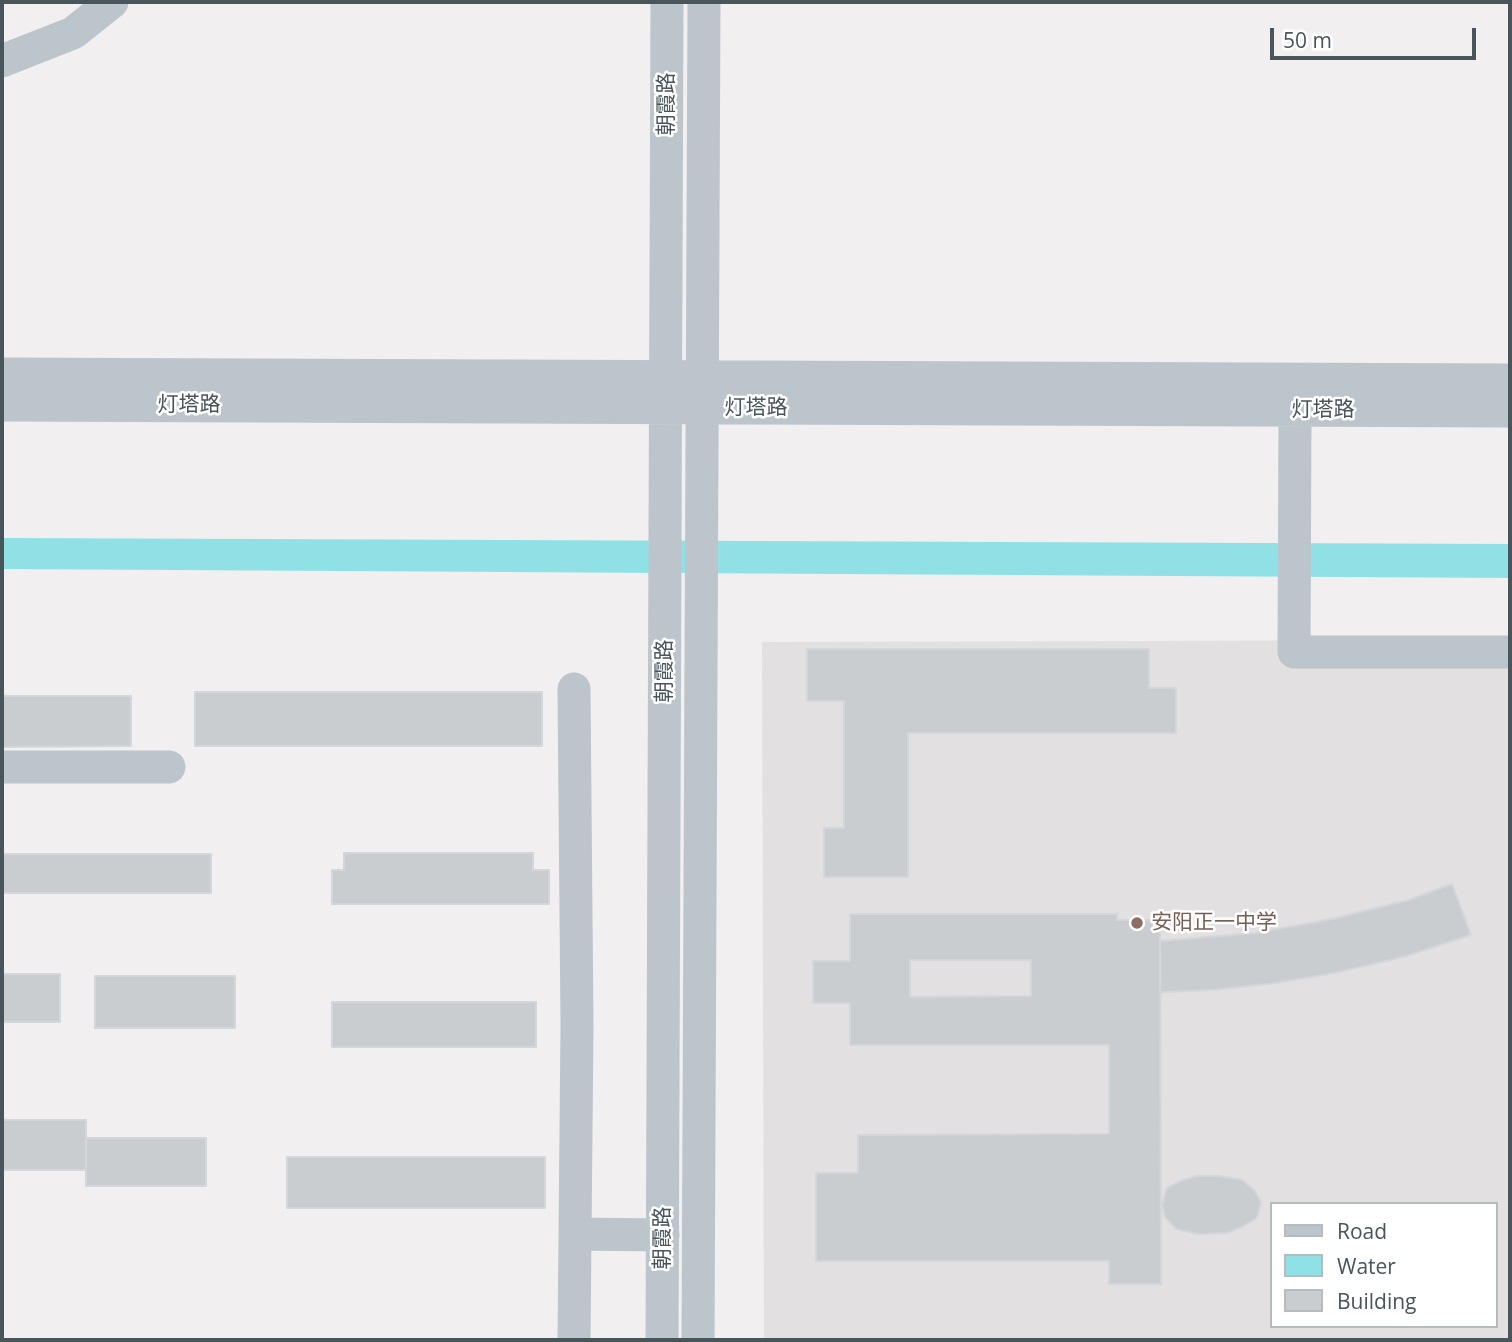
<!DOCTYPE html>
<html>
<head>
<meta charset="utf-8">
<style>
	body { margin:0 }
	#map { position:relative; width:1512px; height:1342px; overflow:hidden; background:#f1efef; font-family:"Open Sans",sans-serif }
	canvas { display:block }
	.frame { position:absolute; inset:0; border:4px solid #48555b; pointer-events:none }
	.legend { position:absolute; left:1270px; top:1202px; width:228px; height:126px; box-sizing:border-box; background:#fff; border:2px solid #b6bbbd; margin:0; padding:9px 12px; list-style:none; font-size:21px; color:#48555b }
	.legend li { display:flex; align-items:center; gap:14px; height:35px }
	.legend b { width:35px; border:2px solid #b6bbbd }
	.scale { position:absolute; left:1270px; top:28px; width:206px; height:32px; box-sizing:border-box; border:4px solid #48555b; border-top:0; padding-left:9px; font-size:21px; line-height:24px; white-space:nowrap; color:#48555b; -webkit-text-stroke:5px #fff; paint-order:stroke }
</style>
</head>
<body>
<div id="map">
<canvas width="1512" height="1342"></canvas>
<div class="frame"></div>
<ul class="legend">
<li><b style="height:9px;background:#bbc5cb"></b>Road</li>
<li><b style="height:19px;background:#90e1e6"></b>Water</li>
<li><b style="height:19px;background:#c9cdd0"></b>Building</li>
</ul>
<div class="scale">50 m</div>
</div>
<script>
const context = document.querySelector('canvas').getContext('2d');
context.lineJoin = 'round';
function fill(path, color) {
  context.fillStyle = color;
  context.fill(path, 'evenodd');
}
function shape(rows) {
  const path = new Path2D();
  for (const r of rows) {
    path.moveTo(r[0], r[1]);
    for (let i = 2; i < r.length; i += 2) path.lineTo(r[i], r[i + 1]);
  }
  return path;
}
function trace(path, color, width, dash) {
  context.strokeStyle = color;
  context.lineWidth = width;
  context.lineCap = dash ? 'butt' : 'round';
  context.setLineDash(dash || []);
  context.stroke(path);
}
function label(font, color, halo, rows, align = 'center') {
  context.font = font + ' "Open Sans","Noto Sans SC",sans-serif';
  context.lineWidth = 5;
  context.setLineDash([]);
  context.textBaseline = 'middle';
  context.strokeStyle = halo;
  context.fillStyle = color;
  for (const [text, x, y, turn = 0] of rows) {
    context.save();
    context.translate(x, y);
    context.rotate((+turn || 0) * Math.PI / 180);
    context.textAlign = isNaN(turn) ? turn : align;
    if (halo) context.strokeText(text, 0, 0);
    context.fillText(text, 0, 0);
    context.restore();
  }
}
fill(shape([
	[1510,640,1510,1340,764,1340,762,642],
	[1272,1204,1496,1204,1496,1326,1272,1326]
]), '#e2e0e0');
fill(shape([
	[2,538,1510,544,1510,578,2,569]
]), '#90e1e6');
const building = shape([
	[807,649,1149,649,1149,688,1176,688,1176,733,908,733,908,877,824,877,824,828,844,828,844,701,807,701,807,649],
	[195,692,542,692,542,746,195,746,195,692],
	[2,696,131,696,131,746,2,747,2,696],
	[344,853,533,853,533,870,549,870,549,904,332,904,332,870,344,870,344,853],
	[2,854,211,854,211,893,2,893,2,854],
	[1452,884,1471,935,1403,957,1334,973,1276,983,1213,990,1160,992,1160,941,1256,933,1332,919,1409,900,1452,884],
	[850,914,1117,914,1117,920,1160,920,1161,1284,1109,1284,1109,1261,816,1261,816,1173,858,1173,858,1135,1109,1134,1109,1045,850,1045,850,1003,813,1003,813,961,850,961,850,914],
	[910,960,1031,960,1031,996,910,997,910,960],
	[2,974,60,974,60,1022,2,1022,2,974],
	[95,976,235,976,235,1028,95,1028,95,976],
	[332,1002,536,1002,536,1047,332,1047,332,1002],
	[2,1120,86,1120,86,1170,2,1170,2,1120],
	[86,1138,206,1138,206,1186,86,1186,86,1138],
	[287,1157,545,1157,545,1208,287,1208,287,1157],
	[1197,1176,1219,1176,1242,1180,1255,1191,1261,1202,1257,1218,1242,1227,1227,1233,1198,1234,1176,1229,1165,1217,1162,1205,1167,1188,1183,1180,1197,1176]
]);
fill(building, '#c9cdd0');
trace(building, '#d3d6da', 2);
trace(shape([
	[2,61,73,33,112,2],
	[2,374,1510,380],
	[2,405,1510,411],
	[1295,410,1294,652,1510,652],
	[2,767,169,767],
	[575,1234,663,1235],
	[574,1340,577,1026,574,689],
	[662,1340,667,2],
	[698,1340,704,2]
]), '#bbc5cb', 33);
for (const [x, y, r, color] of [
	[1137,923,7,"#8d6e63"]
]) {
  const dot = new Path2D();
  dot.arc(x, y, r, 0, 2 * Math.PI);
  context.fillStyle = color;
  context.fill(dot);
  trace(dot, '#fff', 2.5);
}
label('21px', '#48555b', '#fff', [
	["朝霞路",667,104,-90],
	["灯塔路",189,405],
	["灯塔路",756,408],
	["灯塔路",1323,410],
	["朝霞路",665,671,-90],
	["朝霞路",663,1238,-90]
]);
label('21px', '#785e54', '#fff', [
	["安阳正一中学",1151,923]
], 'left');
</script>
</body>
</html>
